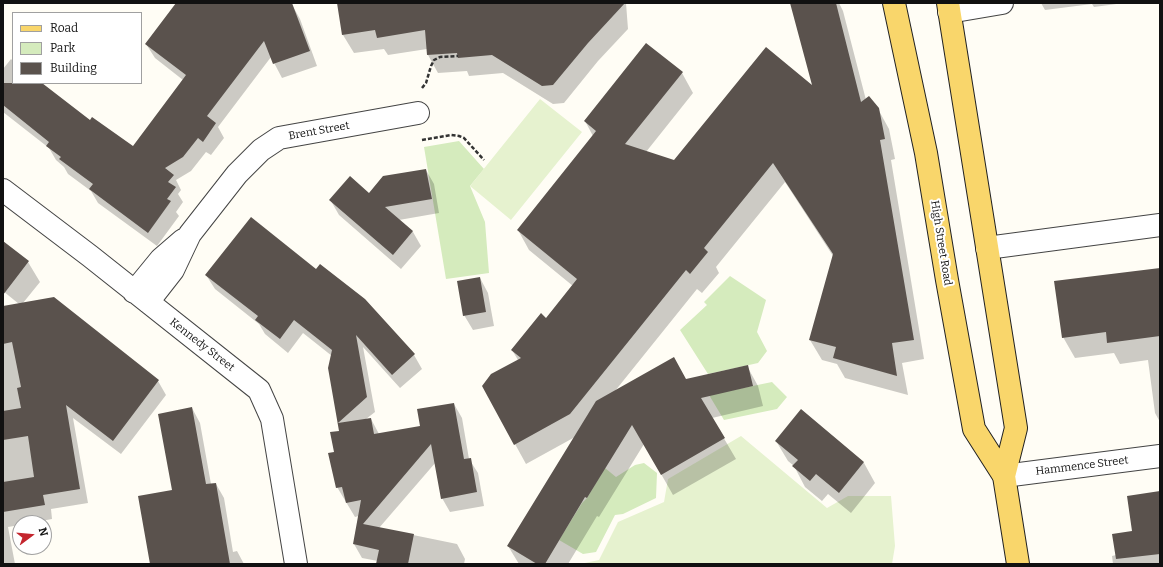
<!DOCTYPE html>
<html>
<head>
<meta charset="utf-8">
<style>
	body { margin:0 }
	#map { position:relative; width:1163px; height:567px; overflow:hidden; background:#fffdf5; font-family:Bitter,serif }
	canvas { display:block }
	.frame { position:absolute; inset:0; border:4px solid #111; pointer-events:none }
	.legend { position:absolute; left:12px; top:12px; width:130px; height:72px; box-sizing:border-box; background:#fff; border:1px solid #a0a0a0; margin:0; padding:5px 7px; list-style:none; font-size:12px; color:#111 }
	.legend li { display:flex; align-items:center; gap:8px; height:20px }
	.legend b { width:20px; border:1px solid #a0a0a0 }
	.north { position:absolute; left:12px; top:515px; width:40px; height:40px; box-sizing:border-box; background:#fff; border:1px solid #a0a0a0; border-radius:50%; rotate:74deg; font-size:11px; font-weight:700; line-height:16px; text-align:center; color:#111 }
	.north::after { content:''; display:block; margin:auto; width:14px; height:18px; background:#c4262e; clip-path:polygon(50% 0,100% 100%,50% 72%,0 100%) }
</style>
</head>
<body>
<div id="map">
<canvas width="1163" height="567"></canvas>
<div class="frame"></div>
<ul class="legend">
<li><b style="height:5px;background:#f9d66b"></b>Road</li>
<li><b style="height:11px;background:#d5ebbd"></b>Park</li>
<li><b style="height:11px;background:#5a524d"></b>Building</li>
</ul>
<div class="north">N</div>
</div>
<script>
const context = document.querySelector('canvas').getContext('2d');
context.lineJoin = 'round';
function fill(path, color) {
  context.fillStyle = color;
  context.fill(path, 'evenodd');
}
function shape(rows) {
  const path = new Path2D();
  for (const r of rows) {
    path.moveTo(r[0], r[1]);
    for (let i = 2; i < r.length; i += 2) path.lineTo(r[i], r[i + 1]);
  }
  return path;
}
function trace(path, color, width, dash) {
  context.strokeStyle = color;
  context.lineWidth = width;
  context.lineCap = dash ? 'butt' : 'round';
  context.setLineDash(dash || []);
  context.stroke(path);
}
function label(font, color, halo, rows, align = 'center') {
  context.font = font + ' Bitter,serif';
  context.lineWidth = 4;
  context.setLineDash([]);
  context.textBaseline = 'middle';
  context.strokeStyle = halo;
  context.fillStyle = color;
  for (const [text, x, y, turn = 0] of rows) {
    context.save();
    context.translate(x, y);
    context.rotate((+turn || 0) * Math.PI / 180);
    context.textAlign = isNaN(turn) ? turn : align;
    if (halo) context.strokeText(text, 0, 0);
    context.fillText(text, 0, 0);
    context.restore();
  }
}
fill(shape([
	[459,141,484,169,470,186,485,222,489,273,446,279,424,147],
	[730,276,766,300,757,332,767,351,758,363,708,374,680,330,707,305,704,302],
	[772,382,787,397,777,409,724,420,709,395],
	[644,463,657,473,656,498,623,514,615,515,596,552,583,554,559,540,582,503,587,498,605,468,616,477,635,465]
]), '#d5ebbd');
fill(shape([
	[540,99,582,132,511,220,470,186],
	[741,436,827,508,848,496,891,496,895,546,892,564,580,564,599,560,618,522,664,502,668,479]
]), '#e6f2cf');
fill(shape([
	[177,3,291,3,300,19,317,66,282,78,271,57,218,127,224,138,211,155,206,152,191,171,176,180,181,190,178,194,183,202,176,212,179,216,157,246,98,203,91,191,68,174,64,167,56,160,49,148,3,112,3,69,11,59,13,61,13,83,41,83,90,122,133,148,183,80,155,58,146,44],
	[338,3,626,3,628,29,598,61,564,103,553,104,503,73,469,76,467,71,438,73,428,55,427,49,388,55,384,49,354,53,343,35],
	[791,3,839,3,843,11,866,100,878,109,889,129,895,159,891,160,924,359,902,363,908,395,845,378,837,364,822,360,810,340,833,256,785,182,716,267,719,273,702,293,697,289,615,391,686,380,747,366,758,386,763,406,712,418,736,459,673,495,644,444,599,517,597,516,568,564,519,564,508,546,575,437,526,464,515,444,518,360,512,350,546,319,573,286,529,250,518,230,593,136,585,121,682,73,693,93,646,152,674,161,814,88],
	[1041,3,1124,3,1094,7,1092,4,1045,10],
	[426,170,434,184,439,213,399,220,413,232,421,246,401,269,339,215,331,201,369,194],
	[3,242,28,262,40,282,23,303,158,381,166,395,121,454,73,418,88,503,51,509,52,519,31,523,20,523,20,525,8,527,15,564,3,564,3,307,19,304,3,291],
	[1160,269,1160,422,1155,413,1148,360,1120,364,1114,353,1075,358,1063,337],
	[206,275,414,355,422,369,400,388,363,347,375,412,366,419,371,419,379,434,421,427,454,404,462,418,469,459,478,473,484,506,450,512,442,498,436,462,379,528,457,544,465,559,464,564,377,564,378,561,362,558,354,544,359,516,355,517,337,487,340,431,329,368,332,356,303,333,288,353,265,334,259,324,215,289],
	[480,278,488,293,494,326,473,330,464,315],
	[192,408,200,423,211,484,216,484,224,498,233,552,237,551,244,564,151,564,173,491],
	[801,410,864,463,875,483,851,513,828,494,822,501,805,487,794,466,788,461,776,441],
	[1160,492,1160,564,1113,564,1112,556,1116,555]
]), '#0003');
fill(shape([
	[176,3,292,3,310,51,273,64,264,41,207,116,216,123,203,142,198,138,183,157,165,168,174,175,168,182,176,187,167,199,171,201,148,233,89,189,93,184,59,159,61,157,46,146,49,142,3,105,3,83,42,83,90,120,92,117,133,146,186,75,145,44],
	[337,3,625,3,588,43,553,85,542,86,492,55,458,58,457,53,427,55,425,30,377,38,375,30,342,35],
	[790,3,836,3,861,102,869,96,879,108,885,139,880,140,914,340,892,343,897,376,833,358,836,347,809,340,833,254,773,163,704,248,708,252,690,274,686,270,570,414,514,445,482,386,491,374,521,358,511,350,541,313,546,318,577,279,517,230,596,131,584,121,646,43,683,72,625,144,674,160,766,47,812,85],
	[426,169,432,199,385,207,413,231,393,255,329,200,350,176,369,193,383,176],
	[251,217,316,269,320,264,365,299,415,354,392,375,356,335,367,397,338,423,371,418,374,434,420,426,417,409,454,403,464,459,471,458,477,492,441,499,431,444,363,524,414,534,408,564,376,564,379,550,353,544,361,500,346,503,342,487,336,488,328,453,334,452,330,432,339,431,328,368,332,350,294,320,280,339,255,320,258,316,205,275],
	[3,241,29,261,3,295],
	[1160,268,1160,336,1107,343,1106,332,1062,338,1054,281],
	[480,277,486,312,463,316,457,281],
	[54,297,159,380,113,441,66,405,80,489,43,495,45,505,3,512,3,482,34,477,28,436,3,440,3,411,21,408,17,388,21,387,12,342,3,344,3,306],
	[674,357,686,379,748,365,753,386,701,398,725,438,661,475,632,425,587,498,585,497,545,564,537,564,507,546,596,401],
	[192,407,206,484,216,483,230,564,150,564,138,496,172,490,158,414],
	[801,409,864,462,839,493,816,474,810,481,792,466,798,460,775,441],
	[1160,491,1160,554,1116,559,1112,534,1132,531,1127,496]
]), '#5a524d');
const minor = shape([
	[949,12,1002,3],
	[3,190,90,256,259,390,272,419,296,564],
	[987,248,1160,225],
	[134,292,161,259,183,240],
	[148,302,173,270,190,234,237,174,261,150,279,138,290,136,418,113],
	[1004,476,1160,456]
]);
const major = shape([
	[894,3,926,153,947,280,974,429,1004,476],
	[948,3,1016,428,1004,476,1018,564]
]);
trace(minor, '#444', 24);
trace(major, '#222', 24);
trace(shape([
	[422,88,426,83,431,66,434,60,440,57,458,56],
	[422,140,451,135,459,136,464,138,484,160]
]), '#333', 2.5, [4, 2]);
trace(minor, '#fff', 22);
trace(major, '#f9d66b', 22);
label('11px', '#111', '#fff', [
	["Brent Street",319,131,-10],
	["High Street Road",941,243,81],
	["Kennedy Street",202,345,38],
	["Hammence Street",1082,466,-7]
]);
</script>
</body>
</html>
